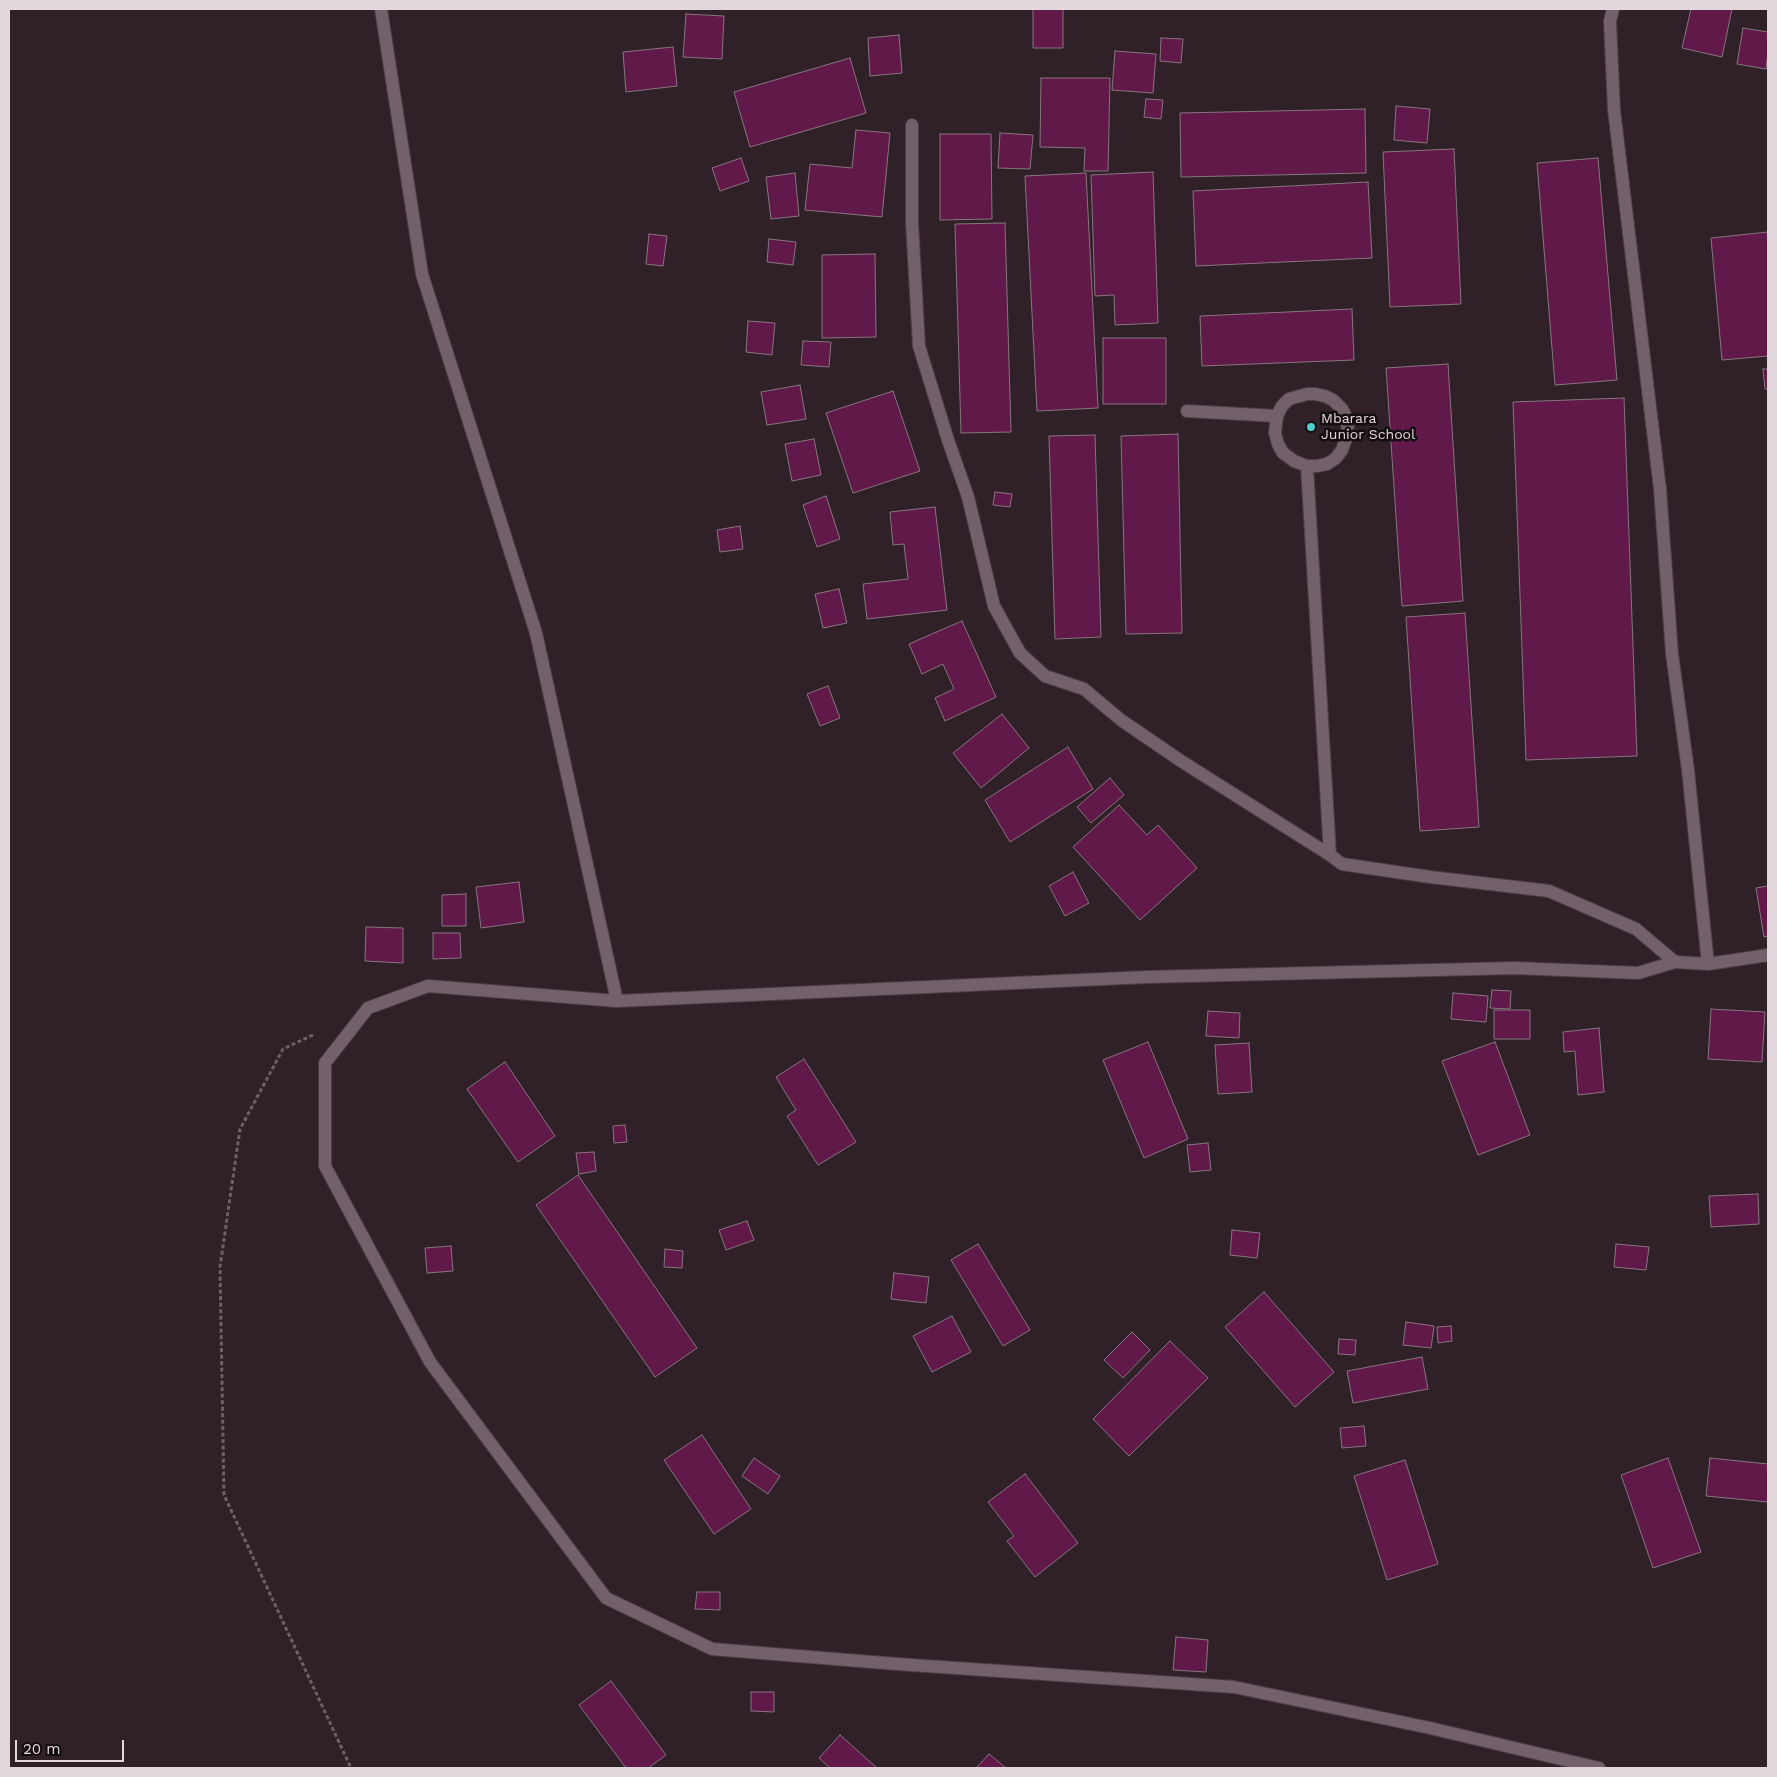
<!DOCTYPE html>
<html>
<head>
<meta charset="utf-8">
<style>
	body { margin:0 }
	#map { position:relative; width:1777px; height:1777px; overflow:hidden; background:#302129; font-family:"Work Sans",sans-serif }
	canvas { display:block }
	.frame { position:absolute; inset:0; border:10px solid #e1d7dc; pointer-events:none }
	.scale { position:absolute; left:15px; top:1740px; width:109px; height:22px; box-sizing:border-box; border:2px solid #e1d7dc; border-top:0; padding-left:6px; font-size:15px; line-height:18px; white-space:nowrap; color:#e1d7dc; -webkit-text-stroke:4px #130d10; paint-order:stroke }
</style>
</head>
<body>
<div id="map">
<canvas width="1777" height="1777"></canvas>
<div class="frame"></div>
<div class="scale">20 m</div>
</div>
<script>
const context = document.querySelector('canvas').getContext('2d');
context.lineJoin = 'round';
function fill(path, color) {
  context.fillStyle = color;
  context.fill(path, 'evenodd');
}
function shape(rows) {
  const path = new Path2D();
  for (const r of rows) {
    path.moveTo(r[0], r[1]);
    for (let i = 2; i < r.length; i += 2) path.lineTo(r[i], r[i + 1]);
  }
  return path;
}
function trace(path, color, width, dash) {
  context.strokeStyle = color;
  context.lineWidth = width;
  context.lineCap = dash ? 'butt' : 'round';
  context.setLineDash(dash || []);
  context.stroke(path);
}
function label(font, color, halo, rows, align = 'center') {
  context.font = font + ' "Work Sans",sans-serif';
  context.lineWidth = 5;
  context.setLineDash([]);
  context.textBaseline = 'middle';
  context.strokeStyle = halo;
  context.fillStyle = color;
  for (const [text, x, y, turn = 0] of rows) {
    context.save();
    context.translate(x, y);
    context.rotate((+turn || 0) * Math.PI / 180);
    context.textAlign = isNaN(turn) ? turn : align;
    if (halo) context.strokeText(text, 0, 0);
    context.fillText(text, 0, 0);
    context.restore();
  }
}
const building = shape([
	[1033,9,1063,9,1063,48,1033,48,1033,9],
	[1691,9,1732,9,1722,57,1682,48,1691,9],
	[686,14,724,16,722,59,683,57,686,14],
	[1743,28,1768,32,1768,53,1766,69,1737,64,1743,28],
	[899,35,902,73,870,76,868,38,899,35],
	[1161,38,1183,39,1181,63,1160,61,1161,38],
	[673,47,677,86,626,92,623,52,673,47],
	[1115,51,1156,54,1153,93,1112,90,1115,51],
	[850,58,866,113,750,147,734,92,850,58],
	[1041,78,1110,78,1108,171,1084,171,1085,148,1040,147,1041,78],
	[1146,99,1163,100,1161,119,1144,117,1146,99],
	[1396,106,1430,109,1427,143,1394,140,1396,106],
	[1365,109,1366,173,1181,177,1180,113,1365,109],
	[856,130,890,133,882,217,805,210,810,164,852,168,856,130],
	[1000,133,1033,135,1030,169,998,168,1000,133],
	[940,134,991,134,992,219,940,220,940,134],
	[1454,149,1461,304,1390,307,1383,152,1454,149],
	[741,158,749,181,720,191,712,168,741,158],
	[1598,158,1617,380,1555,385,1537,163,1598,158],
	[1153,172,1158,323,1115,325,1114,295,1095,296,1091,175,1153,172],
	[795,173,799,216,771,219,766,177,795,173],
	[1086,173,1098,408,1037,411,1025,176,1086,173],
	[1368,182,1372,258,1196,266,1193,191,1368,182],
	[1005,223,1011,432,961,433,955,224,1005,223],
	[1768,232,1768,356,1722,360,1711,238,1768,232],
	[649,234,667,236,663,266,646,264,649,234],
	[769,239,796,242,793,265,767,262,769,239],
	[875,254,876,337,822,338,822,255,875,254],
	[1352,309,1354,360,1202,366,1200,316,1352,309],
	[748,321,775,323,772,355,746,352,748,321],
	[1103,338,1166,338,1166,404,1103,404,1103,338],
	[803,341,831,342,829,367,801,365,803,341],
	[1448,364,1463,601,1402,606,1386,368,1448,364],
	[1763,369,1768,369,1768,389,1765,389,1763,369],
	[800,385,806,419,767,425,761,392,800,385],
	[893,391,920,471,853,493,826,413,893,391],
	[1624,398,1637,756,1526,760,1513,402,1624,398],
	[1178,434,1182,633,1126,634,1121,436,1178,434],
	[1095,435,1101,637,1055,639,1049,436,1095,435],
	[814,439,821,475,792,481,785,444,814,439],
	[995,492,1012,494,1010,507,993,505,995,492],
	[826,496,840,539,817,547,803,505,826,496],
	[935,507,947,610,867,619,863,584,908,579,904,544,893,545,890,512,935,507],
	[740,526,743,549,720,552,717,530,740,526],
	[839,589,847,623,823,628,815,594,839,589],
	[1465,613,1479,827,1420,831,1406,617,1465,613],
	[962,621,996,697,945,721,935,698,954,689,943,664,922,674,909,644,962,621],
	[828,686,840,718,820,726,807,694,828,686],
	[1002,714,1029,748,981,788,953,753,1002,714],
	[1068,747,1093,789,1010,842,985,800,1068,747],
	[1110,778,1124,795,1091,823,1077,807,1110,778],
	[1119,805,1147,835,1158,825,1197,868,1140,920,1073,847,1119,805],
	[1073,872,1089,903,1065,916,1049,886,1073,872],
	[519,882,524,922,481,928,476,887,519,882],
	[1768,886,1768,936,1764,937,1756,888,1768,886],
	[466,894,466,926,442,926,442,895,466,894],
	[366,927,403,928,403,963,365,961,366,927],
	[433,933,460,933,461,958,433,959,433,933],
	[1492,990,1511,991,1510,1009,1490,1008,1492,990],
	[1453,993,1488,996,1486,1022,1451,1019,1453,993],
	[1711,1009,1765,1012,1762,1062,1708,1059,1711,1009],
	[1494,1010,1530,1010,1530,1039,1494,1039,1494,1010],
	[1208,1011,1240,1013,1239,1038,1206,1036,1208,1011],
	[1599,1028,1604,1092,1578,1095,1575,1051,1564,1052,1563,1032,1599,1028],
	[1148,1042,1188,1139,1144,1158,1103,1060,1148,1042],
	[1495,1042,1530,1135,1478,1155,1442,1061,1495,1042],
	[1249,1043,1252,1092,1218,1094,1215,1045,1249,1043],
	[804,1059,856,1142,818,1165,787,1116,796,1110,776,1077,804,1059],
	[505,1062,555,1136,518,1162,467,1089,505,1062],
	[625,1125,627,1142,614,1143,613,1126,625,1125],
	[1208,1143,1211,1170,1190,1172,1187,1145,1208,1143],
	[594,1152,596,1171,579,1174,576,1153,594,1152],
	[578,1175,697,1348,655,1377,536,1205,578,1175],
	[1758,1194,1759,1224,1711,1227,1709,1196,1758,1194],
	[747,1221,754,1240,726,1250,719,1230,747,1221],
	[1232,1230,1260,1233,1257,1258,1230,1255,1232,1230],
	[978,1244,1030,1330,1003,1346,951,1260,978,1244],
	[1616,1244,1649,1247,1646,1270,1614,1267,1616,1244],
	[451,1246,453,1271,427,1273,425,1248,451,1246],
	[665,1249,683,1251,682,1268,664,1267,665,1249],
	[894,1273,929,1277,926,1303,891,1299,894,1273],
	[1264,1292,1334,1372,1295,1407,1225,1327,1264,1292],
	[952,1316,971,1352,932,1372,913,1336,952,1316],
	[1406,1322,1434,1326,1431,1348,1403,1345,1406,1322],
	[1451,1326,1452,1341,1438,1343,1437,1327,1451,1326],
	[1132,1332,1150,1350,1123,1378,1104,1360,1132,1332],
	[1339,1339,1356,1340,1355,1355,1338,1354,1339,1339],
	[1170,1341,1208,1378,1129,1456,1093,1419,1170,1341],
	[1422,1357,1428,1389,1353,1403,1347,1371,1422,1357],
	[1364,1426,1366,1446,1342,1448,1340,1428,1364,1426],
	[702,1435,751,1509,714,1534,664,1460,702,1435],
	[754,1458,780,1476,768,1494,742,1476,754,1458],
	[1668,1458,1701,1552,1653,1568,1621,1475,1668,1458],
	[1710,1458,1768,1464,1768,1502,1706,1496,1710,1458],
	[1405,1460,1438,1564,1387,1580,1354,1476,1405,1460],
	[1025,1474,1078,1543,1035,1577,1007,1541,1014,1536,988,1502,1025,1474],
	[697,1592,720,1592,720,1610,695,1609,697,1592],
	[1176,1637,1208,1640,1206,1672,1173,1670,1176,1637],
	[611,1681,666,1755,648,1768,626,1768,579,1705,611,1681],
	[751,1692,774,1692,774,1712,751,1711,751,1692],
	[840,1735,877,1768,830,1768,819,1758,840,1735],
	[989,1754,1006,1768,976,1768,989,1754]
]);
fill(building, '#611949');
trace(building, '#87757f', 1);
const service = shape([
	[912,125,912,223,919,346,948,440,968,497,994,606,1020,653,1045,676,1084,689,1121,720,1181,761,1330,855],
	[1187,411,1277,416,1282,406,1289,399,1307,394,1315,394,1325,396,1333,400,1342,409,1348,421,1347,436,1342,450,1336,458,1327,464,1317,466,1307,466,1330,855,1342,864,1430,877,1549,891,1636,929,1675,962],
	[1277,416,1275,433,1278,444,1283,453,1294,461,1307,466]
]);
const minor = shape([
	[381,9,422,274,536,633,617,1001],
	[1613,9,1610,21,1614,110,1660,489,1672,654,1688,770,1708,964],
	[1599,1768,1430,1728,1234,1687,897,1664,712,1649,606,1598,430,1362,325,1166,325,1063,368,1008,428,986,617,1001,1147,977,1515,968,1638,973,1675,962,1708,964,1768,955]
]);
trace(service, '#4c3f47', 14);
trace(minor, '#4c3f47', 14);
trace(shape([
	[313,1035,283,1049,240,1129,220,1267,224,1495,351,1768]
]), '#6e6067', 3, [4, 2.5]);
trace(service, '#72606a', 12);
trace(minor, '#72606a', 12);
for (const [x, y, r, color] of [
	[1311,427,5,"#52cdcb"]
]) {
  const dot = new Path2D();
  dot.arc(x, y, r, 0, 2 * Math.PI);
  context.fillStyle = color;
  context.fill(dot);
  trace(dot, '#130d10', 2);
}
label('14px', '#e1d7dc', '#130d10', [
	["Mbarara",1321,419],
	["Junior School",1321,435]
], 'left');
</script>
</body>
</html>
